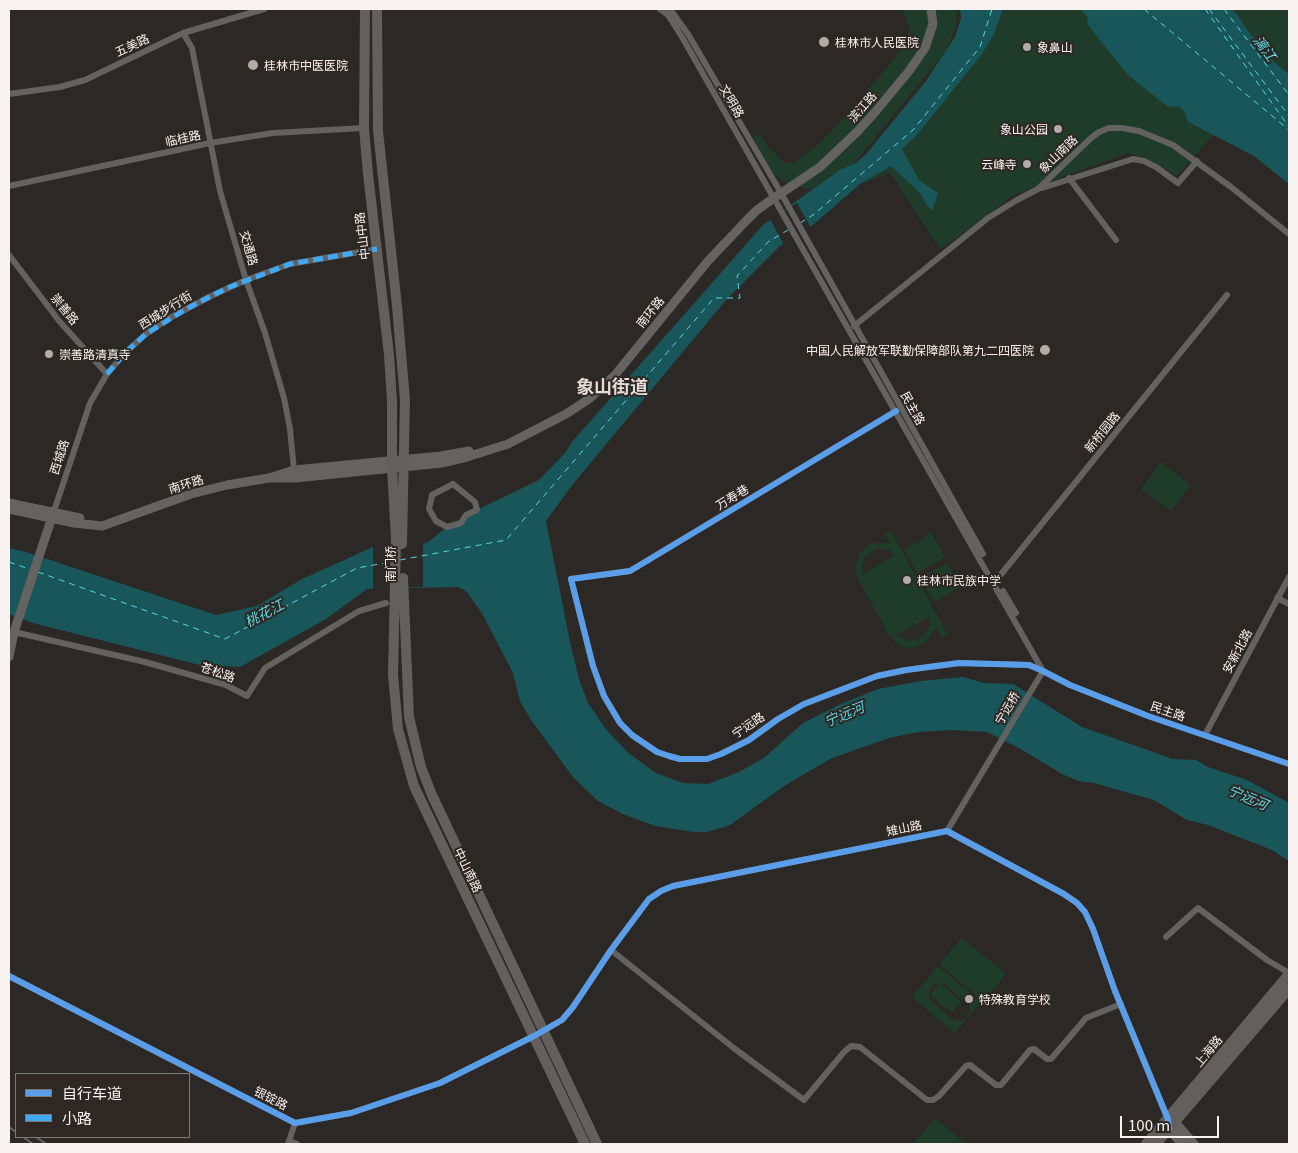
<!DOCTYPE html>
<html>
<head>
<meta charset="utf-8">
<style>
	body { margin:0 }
	#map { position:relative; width:1298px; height:1153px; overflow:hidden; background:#2c2826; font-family:Georgia,"Noto Sans SC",serif }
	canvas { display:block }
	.frame { position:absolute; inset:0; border:10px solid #f8f3f1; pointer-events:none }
	.legend { position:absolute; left:15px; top:1073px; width:175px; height:65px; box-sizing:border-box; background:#2e2724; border:1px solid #7f7976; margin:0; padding:6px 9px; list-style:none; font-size:15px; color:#f8f3f1 }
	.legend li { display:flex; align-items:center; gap:10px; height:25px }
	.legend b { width:25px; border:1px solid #7f7976 }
	.scale { position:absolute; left:1120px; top:1116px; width:99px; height:22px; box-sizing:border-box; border:2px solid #f8f3f1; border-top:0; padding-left:6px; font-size:15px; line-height:18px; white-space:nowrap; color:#f8f3f1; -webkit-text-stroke:4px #2e2724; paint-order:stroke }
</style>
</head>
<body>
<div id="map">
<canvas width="1298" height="1153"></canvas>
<div class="frame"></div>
<ul class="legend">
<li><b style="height:6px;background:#5a9eea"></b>自行车道</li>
<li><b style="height:6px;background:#3fa9f5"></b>小路</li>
</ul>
<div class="scale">100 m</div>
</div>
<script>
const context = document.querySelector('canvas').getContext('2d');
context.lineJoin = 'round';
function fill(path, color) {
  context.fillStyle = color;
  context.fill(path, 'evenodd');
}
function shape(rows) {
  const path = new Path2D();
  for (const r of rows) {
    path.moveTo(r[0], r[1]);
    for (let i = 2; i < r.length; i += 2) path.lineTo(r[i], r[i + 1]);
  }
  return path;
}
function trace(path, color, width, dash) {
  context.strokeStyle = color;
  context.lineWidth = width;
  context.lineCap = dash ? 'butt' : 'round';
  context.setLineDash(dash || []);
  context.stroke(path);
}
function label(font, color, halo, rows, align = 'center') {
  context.font = font + ' Georgia,"Noto Sans SC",serif';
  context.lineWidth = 4;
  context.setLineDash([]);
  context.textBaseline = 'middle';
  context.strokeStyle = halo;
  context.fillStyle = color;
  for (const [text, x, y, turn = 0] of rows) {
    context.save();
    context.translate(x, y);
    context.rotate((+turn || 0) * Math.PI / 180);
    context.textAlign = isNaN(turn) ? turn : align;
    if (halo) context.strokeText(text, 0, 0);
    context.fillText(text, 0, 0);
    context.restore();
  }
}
fill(shape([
	[902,9,957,9,956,26,946,51,855,162,868,175,998,9,1077,9,1082,11,1088,19,1088,23,1098,38,1128,75,1171,105,1180,107,1185,113,1188,122,1213,135,1177,176,1148,159,1128,153,1013,195,973,226,940,249,890,173,860,184,843,168,814,188,806,189,785,181,774,174,756,146,754,136,760,134,767,146,785,163,794,163,820,143,853,108,908,42,910,30],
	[1233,9,1289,9,1289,74,1275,63,1249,32],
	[1161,462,1190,485,1171,511,1141,489],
	[891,531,948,635,942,638,936,627,927,641,915,647,908,648,900,646,889,635,856,575,855,565,860,553,867,546,874,543,889,543,885,534],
	[876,549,888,549,895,555,863,574,862,567,864,558],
	[929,617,930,623,928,630,921,638,909,641,897,635],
	[931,533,945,557,931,565,918,541],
	[917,541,931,565,917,573,904,549],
	[947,563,961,587,934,602,920,578],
	[962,938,1006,974,983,1001,939,964],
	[938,966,981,1002,955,1033,912,997],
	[939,983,930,995,952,1013,962,1002,939,983,946,985,969,1005,970,1012,965,1019,959,1021,952,1019,930,1000,929,990,933,985],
	[935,1118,966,1144,913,1144]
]), '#1e3c29');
fill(shape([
	[960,9,1003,9,994,34,982,54,917,135,902,149,919,180,938,193,932,211,925,202,921,194,891,166,860,184,814,224,779,247,726,300,573,484,546,521,571,647,579,679,588,703,605,728,627,752,656,773,683,783,708,784,739,772,764,758,803,723,841,704,878,689,921,681,963,677,984,683,1013,684,1082,727,1173,759,1196,760,1208,767,1247,780,1289,803,1289,861,1272,850,1208,825,1187,820,1154,800,1094,783,1079,781,1062,774,1019,748,987,732,954,730,918,732,889,738,832,758,784,786,730,825,707,832,694,832,655,826,623,814,598,801,573,777,531,720,520,701,513,673,483,615,467,592,458,587,367,589,326,619,240,667,200,665,33,623,9,614,9,548,26,552,216,615,257,606,302,579,373,547,427,543,447,527,477,510,539,480,566,452,571,443,763,225,841,169,855,164,866,154,926,81,955,37,961,18],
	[1077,9,1233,9,1249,32,1275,63,1289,74,1289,184,1254,156,1188,122,1185,113,1180,107,1167,106,1128,75,1098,38,1087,23,1088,18,1082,11]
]), '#19565a');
fill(shape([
	[797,203,811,228,784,245,770,219],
	[423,543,423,587,373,589,373,547]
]), '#2c2826');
trace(shape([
	[1144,9,1289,130],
	[1205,9,1289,127],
	[1209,9,1289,116],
	[1224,9,1289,95],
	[800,223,813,215,913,130,980,47,992,9],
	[400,560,506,540,714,298,740,298,737,276,768,242,788,230],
	[9,562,32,570],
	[38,572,225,639,357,568,391,562]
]), '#5ad9e2', 1, [6, 5]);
trace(shape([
	[660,9,668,15,682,37,1043,671],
	[670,9,688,34,781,193,983,554],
	[183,33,192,48,220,191,246,280,265,333,284,398,290,429,294,470],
	[9,94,60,87,85,80,183,33,264,9],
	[1069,178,1116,240],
	[9,186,210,143,273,133,364,128],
	[1042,188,1133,159,1144,161,1156,167,1178,183,1197,161],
	[9,255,60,322,107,374],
	[854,326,988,218,1017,200,1038,189,1091,138,1099,132,1109,128,1122,128,1139,131,1173,145,1231,187,1289,234],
	[896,411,630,571,571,579,593,666,604,696,620,723,632,735,657,752,669,756,680,759,707,759,721,754,749,740,778,719,804,704,877,676,906,670,959,663,1029,665,1043,671,1070,685,1148,716,1289,764],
	[453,484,475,502,477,510,466,515,461,523,447,527,436,521,429,509,432,495,453,484],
	[54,511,90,403,107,374,126,352,146,334,166,320,209,297,246,280,290,264,377,249],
	[994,583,1227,295],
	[1003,591,1016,613],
	[1277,598,1289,604],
	[14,632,145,662,226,685,247,696,265,668,359,611,386,603],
	[1205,735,1289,577],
	[947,831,1043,671],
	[1166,937,1198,908,1267,960,1289,973],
	[611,950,735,1049,804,1100,844,1052,851,1046,860,1047,927,1100,933,1100,939,1096,966,1066,970,1065,996,1085,1001,1085,1030,1050,1034,1049,1047,1059,1051,1059,1086,1018,1121,1004],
	[9,976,295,1123,351,1113,440,1083,534,1036,562,1020,573,1007,611,950,640,911,649,899,661,891,673,886,947,831,1064,894,1077,903,1085,912,1093,929,1115,991,1168,1120],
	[290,1141,297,1144],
	[288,1144,295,1123]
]), '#636261', 6);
trace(shape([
	[269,478,295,478,442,463,467,457,508,444,566,414,589,399,615,375,708,261,745,222,757,210,774,198,820,167,857,132,876,111,909,71,925,48,933,24,931,9],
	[9,503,80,518],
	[9,509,74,523,102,526,191,494,227,485,269,478,294,470,441,456,469,451],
	[9,657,14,632,54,511],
	[1175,1122,1194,1144],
	[1169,1129,1182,1144]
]), '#656262', 9);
trace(shape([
	[365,9,364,128,368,174,389,355,392,401,392,468,396,539,393,675,398,729,414,786,585,1144],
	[377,9,378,131,397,306,405,400,402,544],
	[403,578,409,717,421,767,432,795,597,1144],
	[1146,1144,1289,974],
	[1156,1144,1289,989]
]), '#625f5d', 10);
trace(shape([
	[9,1127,16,1132],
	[23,1137,33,1144],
	[36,1137,46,1144]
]), '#686665', 2);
trace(shape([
	[107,374,126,352,146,334,186,309,227,288,290,264,377,249]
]), '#3fa9f5', 5, [10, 5]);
trace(shape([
	[896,411,630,571,571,579,593,666,604,696,620,723,632,735,657,752,669,756,680,759,707,759,721,754,749,740,778,719,804,704,877,676,906,670,959,663,1029,665,1043,671,1070,685,1148,716,1289,764],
	[9,976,295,1123,351,1113,440,1083,534,1036,562,1020,573,1007,611,950,640,911,649,899,661,891,673,886,947,831,1064,894,1077,903,1085,912,1093,929,1115,991,1168,1119,1169,1129]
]), '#5a9eea', 6);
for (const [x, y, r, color] of [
	[824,42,6,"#b1acaa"],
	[1027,47,5,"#b1acaa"],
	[253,65,6,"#b1acaa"],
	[1058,129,5,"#b1acaa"],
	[1027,164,5,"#b1acaa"],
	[1045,350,6,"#b1acaa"],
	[49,354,5,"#b1acaa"],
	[907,580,5,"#b1acaa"],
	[969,999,5,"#b1acaa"]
]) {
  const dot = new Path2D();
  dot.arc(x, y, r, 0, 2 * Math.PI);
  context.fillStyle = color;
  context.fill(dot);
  trace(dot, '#2e2724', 2);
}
label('12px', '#f8f3f1', '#2e2724', [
	["桂林市人民医院",835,42],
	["象鼻山",1037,47],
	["桂林市中医医院",264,65],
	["象山公园",1048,129,"right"],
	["云峰寺",1017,164,"right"],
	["中国人民解放军联勤保障部队第九二四医院",1034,350,"right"],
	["崇善路清真寺",59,354],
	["桂林市民族中学",917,580],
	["特殊教育学校",979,999]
], 'left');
label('12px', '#f8f3f1', '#2e2724', [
	["五美路",132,45,-25],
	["文明路",732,101,60],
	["滨江路",862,107,-49],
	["临桂路",183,138,-12],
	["象山南路",1058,154,-44],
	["中山中路",362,236,-97],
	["交通路",249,248,74],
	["崇善路",65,309,51],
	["西城步行街",165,310,-32],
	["南环路",650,312,-51],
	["民主路",913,408,61],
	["新桥园路",1102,432,-51],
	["西城路",59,457,-72],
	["南环路",186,484,-17],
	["万寿巷",732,497,-31],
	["南门桥",390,564,-90],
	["安新北路",1237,651,-62],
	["苍松路",218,672,20],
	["宁远桥",1007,708,-59],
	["民主路",1168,711,19],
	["宁远路",748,725,-33],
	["雉山路",904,828,-11],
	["中山南路",468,870,64],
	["上海路",1208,1051,-50],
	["银锭路",271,1098,27]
]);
label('italic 14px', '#5ad9e2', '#2e2724', [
	["漓江",1265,48,53],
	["桃花江",264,613,-28],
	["宁远河",844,714,-23],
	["宁远河",1248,797,23]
]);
label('bold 18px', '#e4dad6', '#2e2724', [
	["象山街道",612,386]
]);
</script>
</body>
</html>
